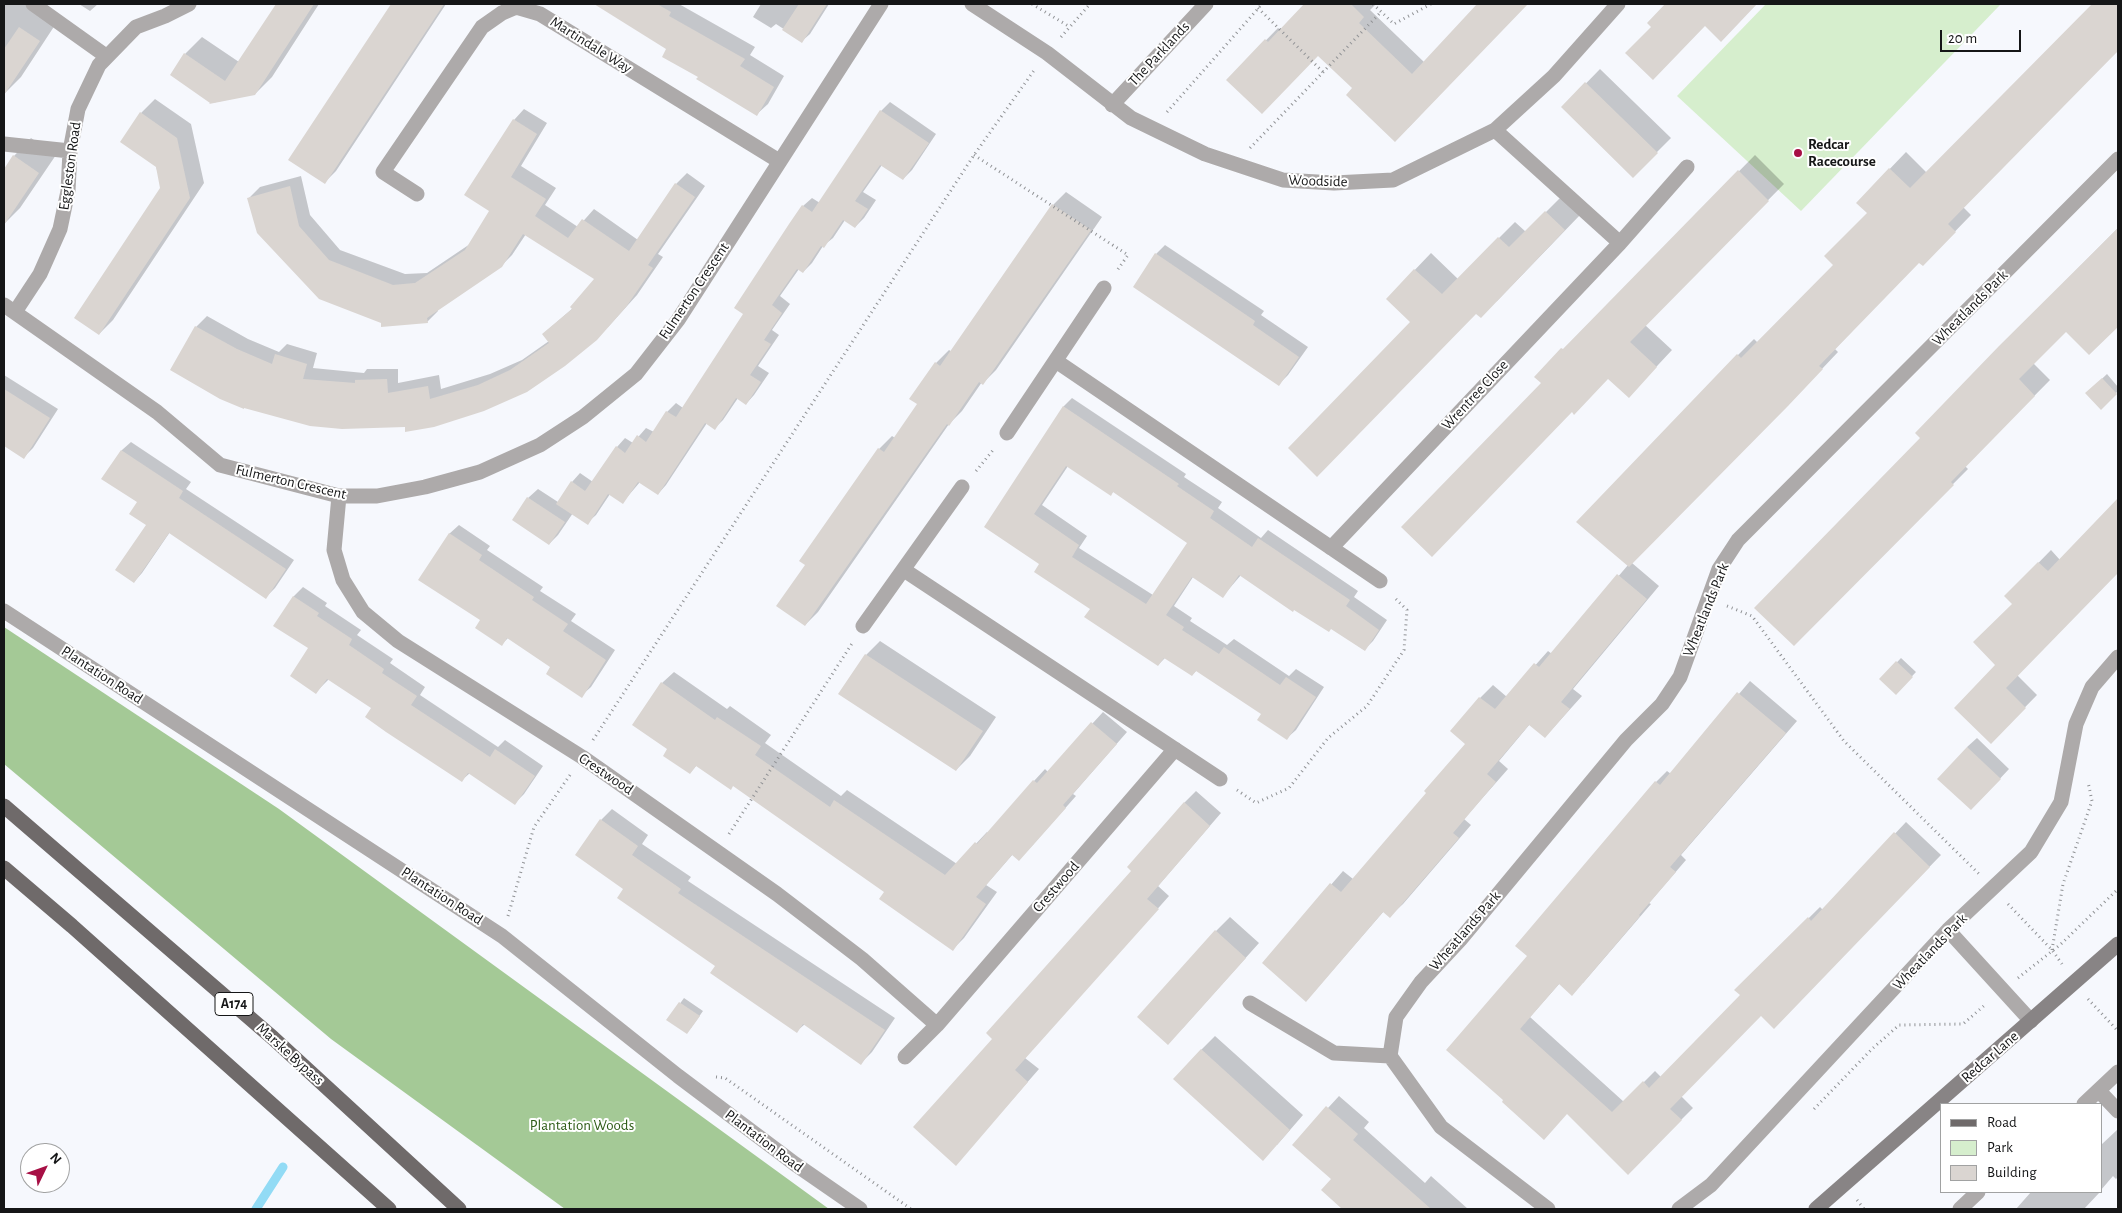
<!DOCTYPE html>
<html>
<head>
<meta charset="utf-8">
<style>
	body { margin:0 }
	#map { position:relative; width:2122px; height:1213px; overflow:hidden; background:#f6f8fd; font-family:"Alegreya Sans",sans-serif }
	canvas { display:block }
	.frame { position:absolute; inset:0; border:5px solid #151617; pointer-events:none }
	.legend { position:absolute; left:1940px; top:1103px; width:162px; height:90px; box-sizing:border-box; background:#fff; border:1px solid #a1a2a2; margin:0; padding:6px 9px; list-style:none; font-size:15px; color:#151617 }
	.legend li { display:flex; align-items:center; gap:10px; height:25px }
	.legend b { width:25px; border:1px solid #a1a2a2 }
	.north { position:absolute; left:20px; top:1143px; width:50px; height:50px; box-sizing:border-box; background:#fff; border:1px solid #a1a2a2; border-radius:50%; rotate:48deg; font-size:14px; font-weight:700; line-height:20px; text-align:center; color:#151617 }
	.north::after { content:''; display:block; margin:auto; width:18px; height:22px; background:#a71045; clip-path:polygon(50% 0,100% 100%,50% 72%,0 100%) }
	.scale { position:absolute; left:1940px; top:30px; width:81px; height:22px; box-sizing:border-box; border:2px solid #151617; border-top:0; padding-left:6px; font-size:15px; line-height:18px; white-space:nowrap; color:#151617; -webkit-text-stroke:4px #fff; paint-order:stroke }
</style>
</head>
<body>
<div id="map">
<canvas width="2122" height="1213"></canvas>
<div class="frame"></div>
<ul class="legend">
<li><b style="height:6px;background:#6f6a6a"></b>Road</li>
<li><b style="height:14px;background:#d6eecd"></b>Park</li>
<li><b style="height:14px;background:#dad5d1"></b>Building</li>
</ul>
<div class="north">N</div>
<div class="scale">20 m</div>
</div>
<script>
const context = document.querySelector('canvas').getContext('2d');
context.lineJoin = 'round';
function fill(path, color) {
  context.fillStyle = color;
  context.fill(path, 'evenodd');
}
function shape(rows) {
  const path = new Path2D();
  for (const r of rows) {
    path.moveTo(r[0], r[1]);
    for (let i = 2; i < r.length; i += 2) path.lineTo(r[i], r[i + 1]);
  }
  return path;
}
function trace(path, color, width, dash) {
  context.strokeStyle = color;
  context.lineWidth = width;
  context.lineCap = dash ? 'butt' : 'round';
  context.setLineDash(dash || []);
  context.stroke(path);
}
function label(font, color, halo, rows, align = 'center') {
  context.font = font + ' "Alegreya Sans",sans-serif';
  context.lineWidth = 4;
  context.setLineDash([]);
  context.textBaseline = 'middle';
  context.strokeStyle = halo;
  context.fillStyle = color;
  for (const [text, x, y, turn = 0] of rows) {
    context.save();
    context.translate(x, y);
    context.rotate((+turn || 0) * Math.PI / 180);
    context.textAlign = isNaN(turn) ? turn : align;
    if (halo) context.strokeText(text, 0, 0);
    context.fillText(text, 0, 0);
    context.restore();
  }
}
fill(shape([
	[1766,4,2001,4,1801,211,1677,96]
]), '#d6eecd');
fill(shape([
	[4,627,279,809,829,1209,565,1209,331,1039,4,764]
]), '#a4c996');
fill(shape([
	[4,4,28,4,57,22,21,77,4,94],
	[79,4,98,4,90,11],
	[278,4,319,4,272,77,255,94,212,103,185,54,202,37,239,62],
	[394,4,446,4,336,171,325,182],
	[596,4,679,4,755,47,750,55,784,76,768,104,757,114,699,76,668,48],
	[761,4,829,4,810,34,802,41,776,24,771,28,753,17],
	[1305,4,1376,4,1370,10,1424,62,1479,4,1526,4,1408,128,1354,88,1318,54,1228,79,1278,28,1281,30],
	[1667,4,1756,4,1730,31,1705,25,1653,27,1649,23],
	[2093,4,2118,4,2118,49,1963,207,1971,215,1939,248,1919,261,1835,349,1838,352,1804,388,1632,563,1659,586,1573,689,1582,696,1545,737,1530,724,1499,761,1508,769,1464,819,1471,825,1403,904,1390,916,1384,911,1306,1001,1263,963,1343,871,1353,879,1428,793,1467,743,1452,731,1480,698,1493,685,1507,697,1548,651,1552,654,1628,565,1738,355,1754,339,1758,343,1835,265,1868,213,1858,202,1906,152,1927,173],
	[1600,69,1671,138,1633,176,1563,107],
	[155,99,191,124,204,183,113,320,99,334,162,188,141,113],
	[890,102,936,134,912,170,903,179,882,165,863,192,876,200,864,218,855,227,845,220,833,238,823,246,812,263,803,272,799,269,780,296,790,304,772,330,779,335,758,366,769,373,754,395,746,404,738,398,723,420,715,428,707,423,666,485,658,494,640,482,623,502,610,494,596,515,587,523,573,513,558,535,549,544,528,498,538,489,558,502,572,482,580,473,593,482,617,447,625,438,633,443,646,428,654,432,667,412,676,403,683,408,745,314,803,206,812,198,820,203,881,111],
	[524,109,547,123,521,166,556,188,545,205,578,227,594,209,638,240,676,184,687,173,705,186,658,254,663,257,637,295,608,327,406,426,172,370,196,327,207,316,248,339,279,352,287,344,317,353,313,368,364,373,367,369,398,369,398,383,439,375,441,389,490,374,522,360,549,341,543,334,573,308,596,279,526,234,512,255,501,266,438,309,438,311,427,322,382,322,249,198,260,187,301,176,310,215,340,250,405,274,427,273,470,244,491,211,514,120],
	[31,138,56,155,20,208,4,224,4,171,14,156],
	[1755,155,1784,184,1645,325,1672,350,1644,380,1609,378,1542,383,1536,377],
	[1066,192,1102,217,996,370,983,383,982,382,962,411,949,424,818,612,805,625,806,565,879,449,892,436,895,438,919,404,911,398,936,363,949,350,952,352,1053,205],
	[1562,196,1581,214,1497,301,1476,312,1412,322,1387,299,1431,253,1458,279,1515,222,1526,232],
	[2118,228,2118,325,2089,353,2066,330,2033,363,2050,380,1965,466,1968,469,1794,644,1922,438,2000,347],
	[1165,245,1264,311,1261,315,1308,347,1288,375,1279,384,1156,254],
	[2107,374,2118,387,2118,391,2101,408,2087,393],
	[4,375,58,409,33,448,24,457,4,444],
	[1072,398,1186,474,1184,477,1222,502,1218,508,1261,538,1268,530,1358,591,1354,597,1387,620,1373,641,1364,650,1332,628,1241,575,1223,596,1193,577,1174,606,1192,618,1190,621,1227,645,1234,639,1289,676,1296,669,1324,687,1296,730,1287,738,1263,713,1197,670,1192,675,1166,657,1158,665,1041,564,986,527,1064,406],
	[1068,466,1111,494,1114,491,1189,542,1153,595,1079,548,1087,536,1042,505],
	[131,442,191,482,186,489,294,560,275,588,266,597,170,532,142,573,134,582,148,525,138,502,103,479,122,450],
	[2118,500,2118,571,2017,675,2037,695,1991,742,1997,665,2014,604,2006,596,2051,550,2060,560],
	[459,525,490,546,487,550,543,587,540,591,576,614,571,621,615,650,591,687,581,696,552,666,508,638,501,645,481,620,449,534],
	[303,587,327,603,325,606,361,630,357,635,393,659,390,663,425,687,420,695,498,747,505,740,543,766,524,794,515,803,470,773,462,780,373,708,329,679,316,692,310,648,275,625,294,596],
	[880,641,996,717,970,756,956,770,866,655],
	[1901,658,1916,672,1896,693,1881,679],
	[674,672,727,709,730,706,771,735,765,743,841,796,847,790,957,864,987,832,988,833,1034,781,1045,769,1048,772,1103,712,1127,732,1073,794,1076,796,1030,848,1013,854,986,885,997,892,964,938,953,949,886,892,734,785,697,765,690,773,669,749,662,683],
	[1750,681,1797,721,1681,855,1686,860,1649,903,1651,904,1583,983,1560,983,1530,1017,1624,1102,1655,1071,1661,1077,1741,995,1736,990,1820,907,1823,910,1906,822,1941,855,1774,1027,1761,1014,1681,1096,1693,1108,1628,1173,1567,1113,1503,1102,1529,956,1656,782,1667,771,1671,774],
	[1977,738,2009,769,1981,799,1967,747],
	[1196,791,1221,813,1158,886,1169,896,1025,1058,1039,1069,956,1164,1133,871,1184,803],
	[612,809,648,835,642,844,691,877,688,881,895,1018,872,1052,861,1063,805,1024,797,1031,625,888,601,820],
	[1230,917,1259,943,1182,1029,1216,931],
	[684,998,703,1011,691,1028,668,1020],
	[1215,1036,1303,1115,1277,1145,1201,1050],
	[1339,1096,1369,1122,1364,1128,1425,1183,1431,1176,1468,1209,1344,1209,1323,1190,1333,1179,1294,1145],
	[2118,1129,2118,1177,2116,1179,2113,1176,2101,1190,2101,1145],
	[2031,1192,2100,1192,2084,1209,2016,1209]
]), '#0003');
trace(shape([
	[256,1209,283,1167]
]), '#92dbf5', 9);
fill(shape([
	[276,4,314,4,255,95,209,104,210,103,170,75,184,53,225,81],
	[391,4,444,4,325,184,288,160],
	[594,4,657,4,671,12,669,16,745,59,740,66,774,87,757,116,696,79,698,77,662,57,666,49],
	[799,4,827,4,802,43,782,30],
	[1304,4,1351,4,1364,17,1359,23,1412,74,1477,4,1528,4,1395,142,1346,95,1352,88,1318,56,1262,114,1226,80,1265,39,1268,42],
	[1665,4,1757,4,1721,42,1705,26,1653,80,1625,53,1651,27,1647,23],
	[2092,4,2118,4,2118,51,1948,224,1956,232,1923,266,1919,263,1819,366,1823,369,1788,406,1629,567,1576,522,1737,354,1741,358,1833,265,1824,256,1867,213,1856,203,1889,168,1910,188],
	[19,27,40,41,4,95,4,49],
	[1585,82,1658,153,1633,178,1561,107],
	[880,110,929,143,903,180,880,165,855,201,868,209,855,228,843,220,824,248,821,246,803,273,797,269,772,305,782,313,764,340,771,344,750,375,761,382,746,405,736,398,715,430,705,423,658,495,638,482,623,504,608,494,588,525,556,504,571,481,585,491,616,446,625,453,637,435,646,442,666,411,676,417,743,314,734,308,789,224,802,205,812,212],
	[140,112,177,138,190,198,99,335,74,318,160,188,156,167,120,142],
	[513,119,537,134,511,177,546,199,535,216,568,238,582,219,629,251,675,183,695,197,648,265,653,268,626,307,597,340,565,366,527,392,484,411,434,427,405,432,405,427,342,429,310,426,244,408,244,409,220,399,170,370,195,326,237,349,272,364,275,354,307,364,303,379,355,383,355,380,387,379,388,393,428,386,430,399,478,385,510,370,549,343,542,334,572,309,570,307,594,279,523,234,502,267,427,318,428,323,381,327,381,323,319,299,257,233,247,198,290,186,299,226,329,260,393,285,415,283,465,250,489,211,464,195],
	[13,155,39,173,4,225,4,169],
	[1738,170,1769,201,1630,342,1657,367,1629,398,1608,379,1574,415,1572,412,1432,557,1401,527,1541,383,1534,377,1561,348,1563,349],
	[1052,204,1091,230,983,385,979,382,949,426,947,424,805,626,776,606,805,565,799,561,878,448,884,452,917,404,909,399,935,362,940,366],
	[1545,211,1565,230,1481,318,1476,314,1317,477,1288,448,1410,322,1386,299,1414,269,1442,294,1498,237,1509,247],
	[2118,228,2118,327,2089,355,2066,332,2019,379,2035,396,1951,482,1954,485,1794,646,1754,608,1920,438,1915,433,1999,346],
	[1155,253,1255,321,1253,325,1299,357,1279,386,1133,287],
	[2102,378,2117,394,2101,410,2085,393],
	[4,389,50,418,24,459,4,446],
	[1063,406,1179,484,1177,486,1214,511,1210,518,1252,547,1258,538,1350,600,1346,606,1379,630,1365,651,1331,629,1329,632,1294,610,1293,612,1239,575,1223,598,1192,577,1166,615,1184,627,1182,630,1219,654,1224,647,1280,685,1286,677,1316,697,1287,740,1257,720,1261,714,1196,671,1192,676,1164,658,1158,666,1084,617,1090,609,1034,572,1039,564,984,527],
	[1066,466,1111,496,1113,492,1187,543,1146,604,1072,557,1079,545,1034,514],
	[121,450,183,491,179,498,286,569,266,599,169,533,134,583,115,570,146,525,129,514,137,502,101,479],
	[527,497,565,522,549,545,512,520],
	[2118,498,2118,573,2006,688,2026,708,1991,744,1954,708,1995,665,1973,642,2012,604,2004,596,2038,562,2048,571],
	[449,533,482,555,479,560,534,597,532,600,568,624,563,631,606,660,582,698,546,674,550,667,507,638,502,646,475,628,480,620,418,580],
	[1617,574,1647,599,1561,702,1570,709,1545,738,1529,725,1487,774,1496,782,1453,833,1459,838,1390,918,1383,912,1306,1002,1262,963,1330,883,1341,892,1426,793,1424,791,1465,744,1450,731,1479,697,1495,709,1534,663,1539,667],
	[293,596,319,613,317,616,352,639,349,645,384,669,382,673,417,696,411,705,490,757,495,749,535,776,515,805,468,773,462,782,386,732,365,717,371,708,327,679,316,694,290,676,308,648,273,626],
	[865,654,983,731,956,771,838,694],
	[1896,661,1913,677,1896,695,1879,679],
	[661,682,715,720,717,717,761,746,755,755,830,807,834,800,945,875,975,842,977,844,1033,780,1037,783,1091,722,1117,744,1063,805,1066,808,1019,861,1012,855,976,897,986,904,953,951,879,899,884,892,733,786,731,790,696,766,690,774,663,756,667,749,632,725],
	[1737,692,1786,733,1670,867,1676,872,1639,915,1640,916,1572,996,1559,984,1520,1029,1612,1112,1643,1081,1649,1088,1740,995,1734,990,1808,917,1811,921,1894,832,1930,867,1774,1029,1761,1016,1670,1109,1682,1120,1628,1175,1567,1114,1544,1140,1502,1102,1503,1100,1446,1050,1527,956,1515,946,1655,781,1660,785],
	[1967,747,2001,779,1971,810,1937,779],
	[1184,802,1210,826,1147,899,1159,909,1015,1070,1028,1082,956,1166,913,1127,992,1039,986,1033,1131,871,1127,867],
	[600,819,638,846,632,855,681,889,678,893,885,1030,861,1065,803,1024,797,1033,710,973,715,966,617,898,623,889,575,855],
	[1215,930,1246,958,1168,1045,1137,1017],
	[679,1002,700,1016,687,1034,666,1020],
	[1201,1049,1290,1130,1263,1161,1173,1079],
	[1326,1106,1358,1134,1353,1140,1431,1209,1342,1209,1321,1190,1331,1179,1292,1145]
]), '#dad5d1');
trace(shape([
	[1032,4,1070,27],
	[1373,4,1394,24,1431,4],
	[1258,8,1323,72],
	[1061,37,1090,4],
	[1167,112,1262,4],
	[1250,148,1381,12],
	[974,155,1128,255,1116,272],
	[976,471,994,449],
	[1727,606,1752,616,1844,741,1979,874],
	[593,740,974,155,1035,69],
	[1237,790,1256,803,1289,788,1328,738,1367,706,1404,650,1407,610,1394,597],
	[729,834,853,642],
	[2008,904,2052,950,2062,964],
	[508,916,534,827,570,775],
	[2052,950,2063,884,2092,801,2088,782],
	[2018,978,2061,944,2118,889],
	[2088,999,2118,1031],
	[716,1077,725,1078,911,1209],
	[1814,1109,1872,1049,1899,1025,1963,1024,1986,1004],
	[1857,1200,1864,1209]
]), '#909295', 3, [1, 4]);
trace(shape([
	[33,4,106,56],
	[972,4,1047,53,1131,118,1205,154,1283,180,1334,183,1393,180,1495,130,1554,76,1618,4],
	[1112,105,1206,4],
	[1495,130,1620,243],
	[4,144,70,151],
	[417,194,383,172,482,27,502,13,516,7,540,14,779,161],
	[4,305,157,412,220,465,339,496,377,496,425,487,480,472,540,445,583,417,636,374,678,320,881,4],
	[15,312,40,274,60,229,68,191,70,151,78,109,99,65,136,27,165,16,189,4],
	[1056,361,1380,581],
	[1007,433,1104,288],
	[339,496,334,550,343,580,363,612,398,641,582,757,777,894,862,959,937,1025],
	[1331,548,1620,243,1687,167],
	[904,570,1220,779],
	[4,611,502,936,678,1076,795,1164,860,1209],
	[863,626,962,487],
	[1948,930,2031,1021],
	[1250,1003,1334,1053,1390,1056],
	[905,1057,937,1025,1175,749],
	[2099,1091,2118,1111],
	[2084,1104,2118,1072],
	[1548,1209,1441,1127,1390,1056,1396,1017,1421,982,1460,940,1626,740,1662,704,1680,677,1719,569,1738,540,2118,159],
	[1679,1209,1711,1185,1948,930,2031,852,2061,802,2076,724,2092,687,2118,657],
	[1960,1209,1978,1192]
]), '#adaaaa', 15);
trace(shape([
	[1816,1209,2118,944]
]), '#888485', 15);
trace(shape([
	[4,806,273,1038,459,1209],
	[4,868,72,926,389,1209]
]), '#6f6a6a', 15);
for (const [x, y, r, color] of [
	[1798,153,5,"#a71045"]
]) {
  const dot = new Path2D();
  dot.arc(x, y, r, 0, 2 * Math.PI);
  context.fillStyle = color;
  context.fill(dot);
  trace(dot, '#fff', 2);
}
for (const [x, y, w] of [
	[234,1004,38]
]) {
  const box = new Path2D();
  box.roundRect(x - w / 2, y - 11.5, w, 23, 4);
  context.fillStyle = '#fff';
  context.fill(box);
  trace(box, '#151617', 1);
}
label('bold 14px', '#151617', null, [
	["A174",234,1004]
]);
label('15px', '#151617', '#fff', [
	["Martindale Way",591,45,32],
	["The Parklands",1159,54,-47],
	["Eggleston Road",70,166,-82],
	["Woodside",1318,181,2],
	["Fulmerton Crescent",694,291,-56],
	["Wheatlands Park",1970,308,-45],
	["Wrentree Close",1475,395,-47],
	["Fulmerton Crescent",291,482,13],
	["Wheatlands Park",1706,610,-68],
	["Plantation Road",102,675,33],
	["Crestwood",606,774,34],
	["Crestwood",1056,887,-49],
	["Plantation Road",442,896,33],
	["Wheatlands Park",1465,931,-49],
	["Wheatlands Park",1930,952,-46],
	["Marske Bypass",290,1054,42],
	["Redcar Lane",1990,1057,-41],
	["Plantation Road",764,1141,37]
]);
label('bold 15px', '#151617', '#fff', [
	["Redcar",1808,144],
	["Racecourse",1808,161]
], 'left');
label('15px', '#2d5b16', '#fff', [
	["Plantation Woods",582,1125]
]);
</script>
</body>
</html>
